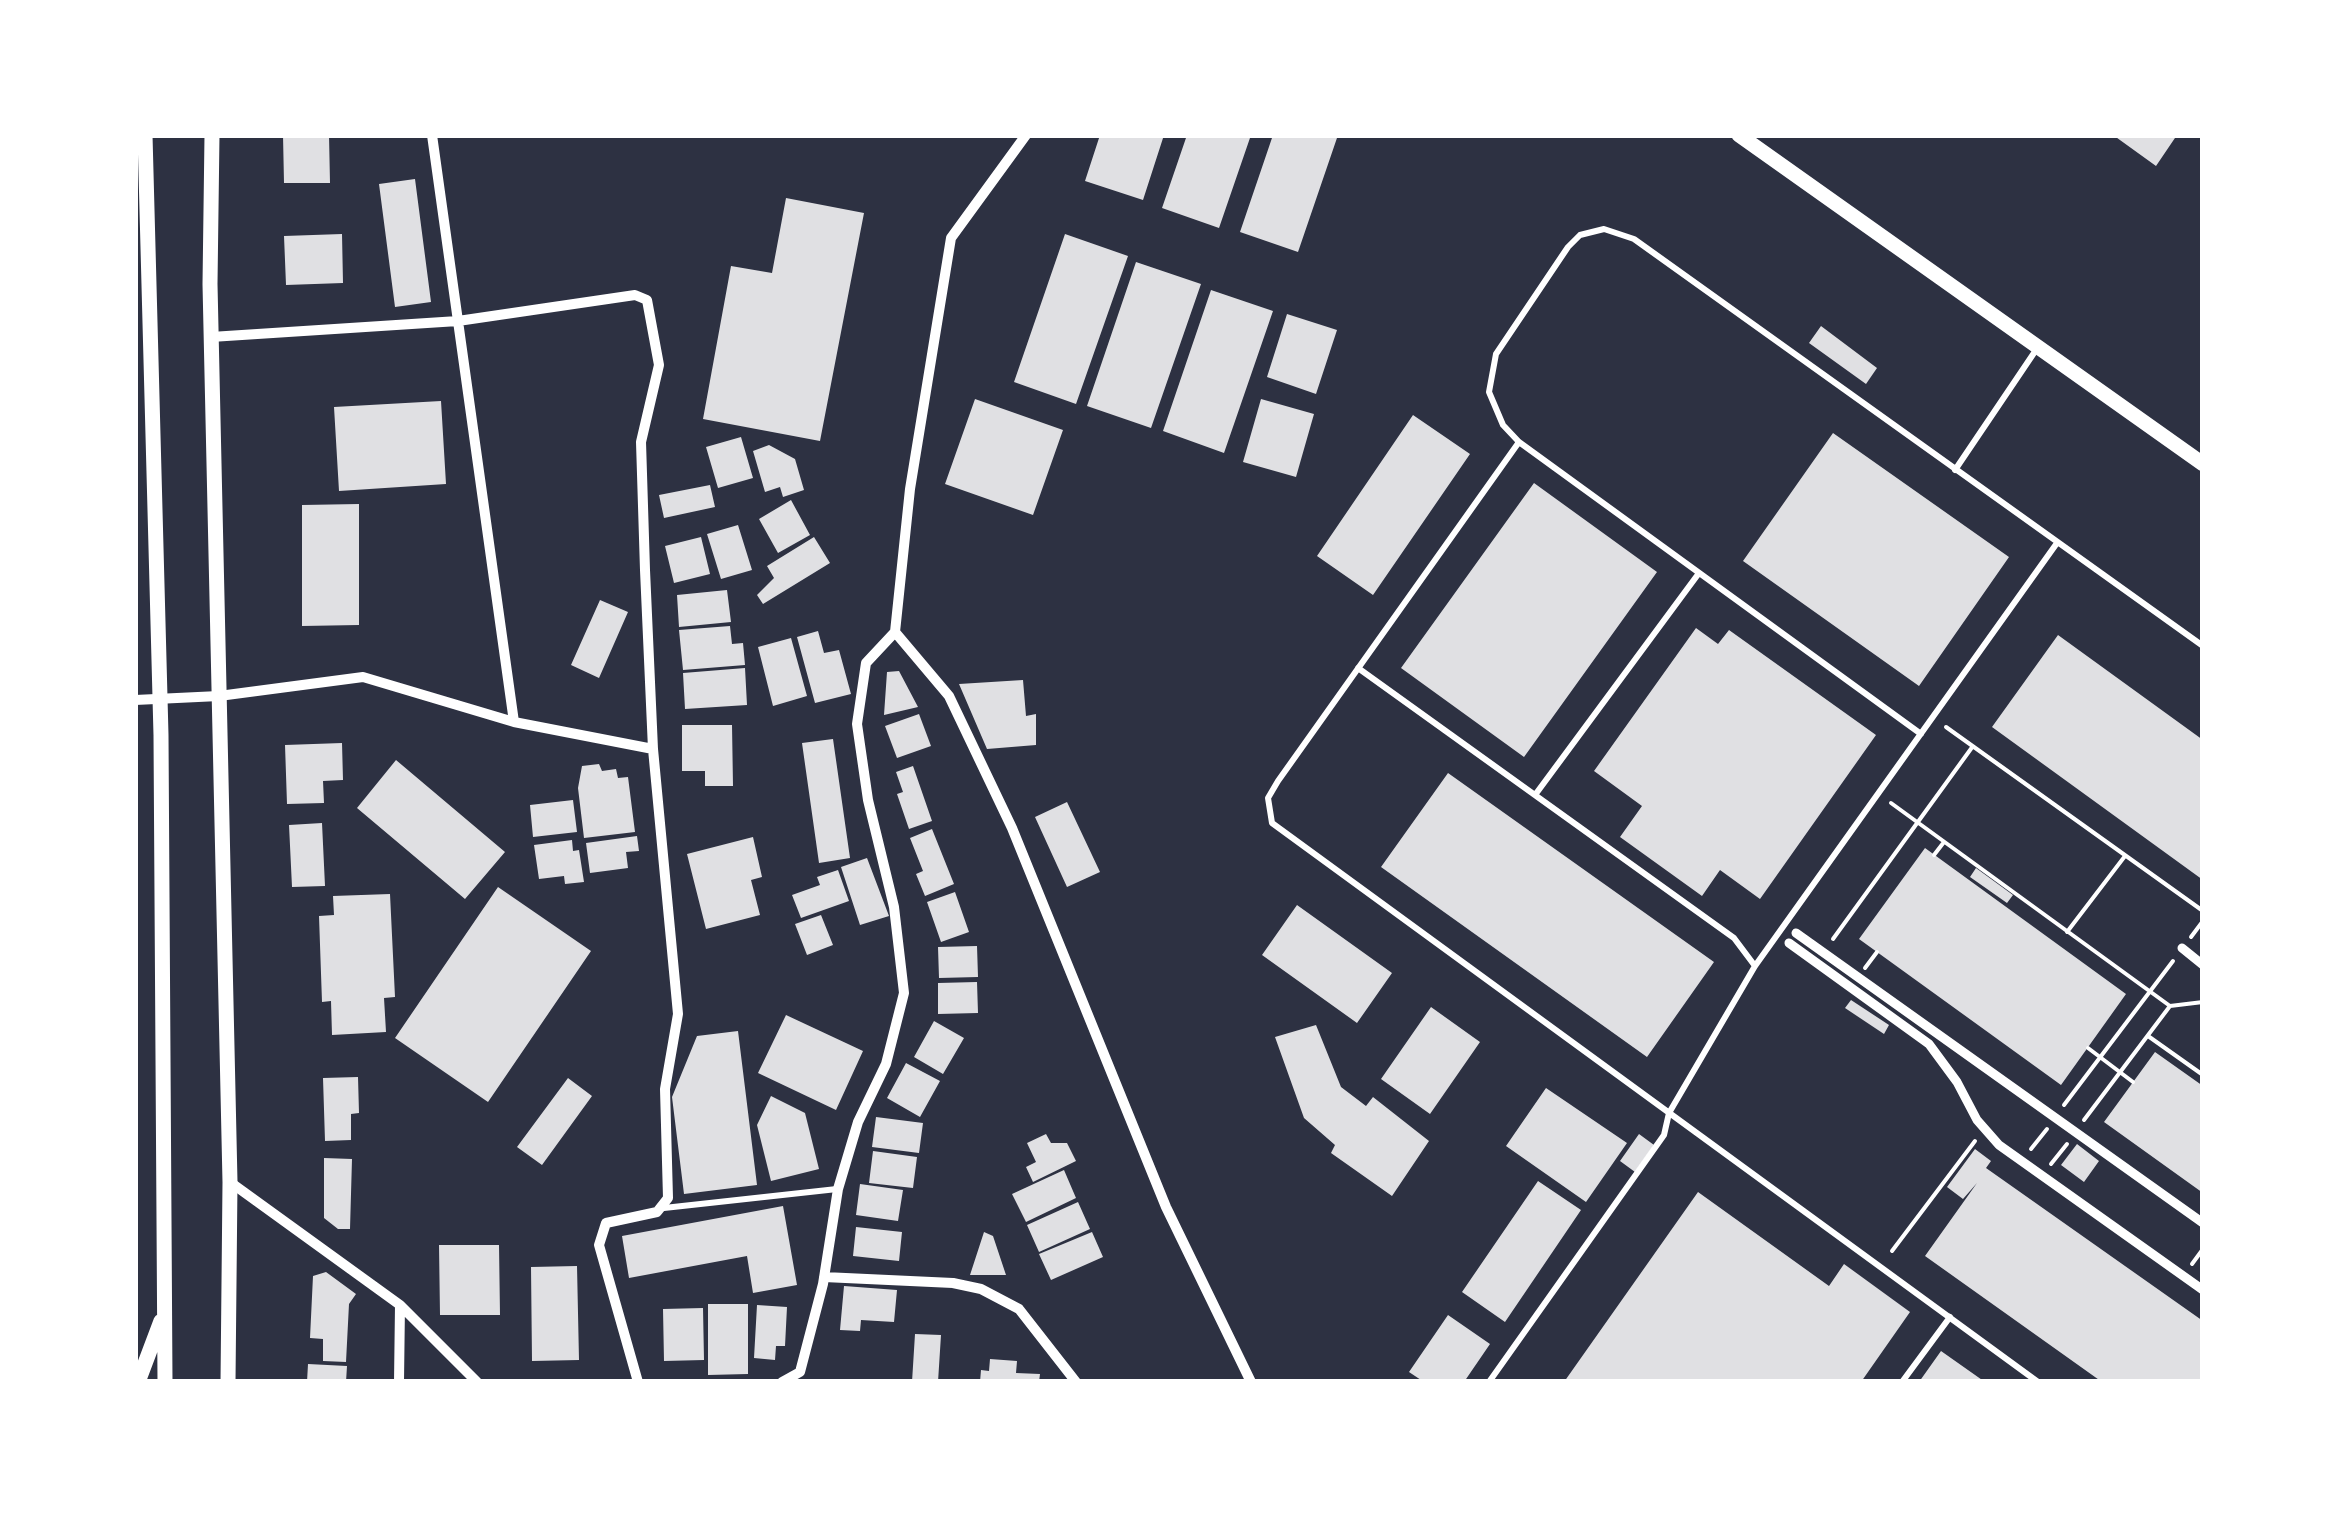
<!DOCTYPE html>
<html>
<head>
<meta charset="utf-8">
<style>
	body { margin:0 }
	#map { position:relative; width:2338px; height:1517px; overflow:hidden; background:#2d3142; font-family:Inter,sans-serif }
	canvas { display:block }
	.frame { position:absolute; inset:0; border:138px solid #fff; pointer-events:none }
</style>
</head>
<body>
<div id="map">
<canvas width="2338" height="1517"></canvas>
<div class="frame"></div>
</div>
<script>
const context = document.querySelector('canvas').getContext('2d');
context.lineJoin = 'round';
function fill(path, color) {
  context.fillStyle = color;
  context.fill(path, 'evenodd');
}
function shape(rows) {
  const path = new Path2D();
  for (const r of rows) {
    path.moveTo(r[0], r[1]);
    for (let i = 2; i < r.length; i += 2) path.lineTo(r[i], r[i + 1]);
  }
  return path;
}
function trace(path, color, width, dash) {
  context.strokeStyle = color;
  context.lineWidth = width;
  context.lineCap = dash ? 'butt' : 'round';
  context.setLineDash(dash || []);
  context.stroke(path);
}
fill(shape([
	[283,135,329,135,330,183,284,183],
	[1100,135,1164,135,1143,200,1085,181],
	[1187,135,1251,135,1219,228,1162,208],
	[1273,135,1338,135,1298,252,1240,232],
	[2113,135,2177,135,2156,166],
	[415,179,431,302,395,307,379,184],
	[786,198,864,213,820,441,703,419,731,266,772,273],
	[342,234,343,283,286,285,284,236],
	[1065,234,1128,256,1076,404,1014,382],
	[1136,262,1201,284,1151,428,1087,406],
	[1211,290,1273,311,1224,453,1163,431],
	[1287,314,1337,330,1316,394,1267,377],
	[1821,326,1877,368,1866,384,1809,343],
	[975,399,1063,430,1033,515,945,484],
	[1261,399,1314,414,1296,477,1243,462],
	[441,401,446,484,339,491,334,407],
	[1413,415,1470,454,1373,595,1317,556],
	[1833,433,2009,557,1919,686,1743,561],
	[741,437,753,478,718,488,706,447],
	[769,445,795,459,804,490,783,497,780,487,765,492,753,451],
	[1534,483,1657,572,1524,757,1401,668],
	[710,485,715,507,664,518,659,495],
	[791,500,810,535,778,553,759,519],
	[359,504,359,625,302,626,302,505],
	[738,525,752,570,721,579,707,534],
	[701,537,710,574,674,583,665,546],
	[814,537,830,563,763,604,757,595,774,578,767,566],
	[727,590,731,622,679,627,677,595],
	[600,600,628,612,599,678,571,665],
	[730,626,732,644,743,643,745,665,683,670,679,630],
	[1696,628,1718,644,1729,630,1876,735,1760,899,1720,870,1702,896,1620,837,1642,806,1594,771],
	[818,631,824,653,839,650,851,694,815,703,797,637],
	[2058,635,2203,740,2203,880,1992,727],
	[791,638,807,696,773,706,758,647],
	[745,668,747,705,685,709,683,673],
	[899,671,918,707,884,715,887,672],
	[1023,680,1026,716,1036,714,1036,745,987,749,959,684],
	[919,714,931,746,897,758,885,726],
	[682,725,732,725,733,786,705,786,705,771,682,771],
	[833,739,850,858,819,863,802,743],
	[342,743,343,780,323,781,324,803,287,804,285,745],
	[396,760,505,852,465,899,357,808],
	[599,764,602,771,616,769,618,778,628,777,635,832,584,838,578,788,582,766],
	[913,766,932,821,909,829,897,794,903,792,896,772],
	[1448,773,1714,962,1647,1057,1381,867],
	[573,800,577,832,533,837,530,805],
	[1067,802,1100,872,1067,887,1035,817],
	[322,823,325,886,292,887,289,825],
	[932,829,954,884,925,896,916,874,923,871,910,838],
	[637,836,639,851,626,852,628,868,590,873,586,843],
	[753,837,762,877,751,880,760,915,706,929,687,854],
	[572,840,573,851,579,850,584,882,565,884,564,876,539,879,534,845],
	[1925,848,2126,994,2061,1085,1859,939],
	[867,858,889,916,860,925,841,867],
	[1976,868,2013,895,2007,903,1970,877],
	[838,870,849,901,801,918,792,895,820,885,817,877],
	[498,887,591,951,488,1102,395,1038],
	[955,892,969,932,941,942,927,902],
	[390,894,395,997,384,998,386,1032,332,1035,331,1001,322,1002,319,916,334,915,333,896],
	[1297,905,1392,973,1357,1023,1262,955],
	[821,915,833,945,807,955,795,924],
	[977,946,978,977,939,978,938,947],
	[977,982,978,1013,938,1014,938,983],
	[1851,1000,1889,1025,1884,1034,1845,1008],
	[1431,1007,1480,1042,1430,1114,1381,1079],
	[786,1015,863,1051,836,1110,758,1073],
	[934,1021,964,1038,943,1074,914,1057],
	[1316,1025,1341,1087,1366,1106,1373,1097,1429,1141,1392,1196,1331,1153,1335,1145,1304,1118,1275,1037],
	[738,1031,757,1185,684,1194,672,1097,697,1036],
	[2155,1052,2203,1086,2203,1193,2104,1122],
	[906,1063,940,1081,920,1117,887,1098],
	[358,1077,359,1113,351,1114,351,1140,325,1141,323,1078],
	[568,1078,592,1096,542,1165,517,1147],
	[1546,1088,1627,1143,1586,1202,1506,1146],
	[771,1096,805,1113,819,1169,771,1181,757,1125],
	[876,1117,923,1123,919,1153,872,1147],
	[1046,1134,1051,1143,1067,1143,1076,1161,1033,1182,1026,1167,1036,1162,1027,1143],
	[1639,1134,1654,1145,1635,1172,1620,1161],
	[2077,1144,2099,1161,2084,1182,2061,1165],
	[1975,1149,1991,1161,1986,1168,2203,1321,2203,1382,2102,1382,1925,1256,1977,1183,1963,1199,1947,1187],
	[873,1151,917,1157,913,1188,869,1183],
	[324,1158,352,1159,350,1229,338,1229,324,1218],
	[1064,1170,1076,1198,1026,1222,1012,1194],
	[1538,1181,1581,1210,1505,1322,1462,1292],
	[860,1184,903,1190,898,1221,856,1215],
	[1698,1192,1829,1286,1844,1264,1910,1312,1861,1382,1564,1382],
	[1078,1202,1090,1229,1039,1252,1027,1225],
	[783,1206,797,1285,753,1293,747,1256,629,1278,622,1236],
	[856,1227,902,1232,899,1261,853,1256],
	[984,1232,993,1236,1006,1275,970,1275],
	[1092,1232,1103,1257,1051,1280,1039,1254],
	[439,1245,499,1245,500,1315,440,1315],
	[577,1266,579,1360,532,1361,531,1267],
	[326,1272,356,1294,349,1304,346,1362,323,1361,323,1339,310,1338,313,1276],
	[844,1286,897,1290,894,1322,861,1320,860,1331,840,1330],
	[708,1304,748,1304,748,1374,708,1375],
	[757,1305,787,1307,785,1346,776,1346,775,1360,754,1358],
	[703,1308,704,1360,664,1361,663,1309],
	[1448,1315,1490,1344,1464,1382,1424,1382,1409,1372],
	[915,1334,941,1335,938,1382,912,1382],
	[1941,1351,1985,1382,1919,1382],
	[990,1359,1017,1361,1016,1373,1040,1374,1039,1382,980,1382,981,1370,989,1371],
	[308,1364,347,1366,346,1382,307,1382]
]), '#e0e0e3');
trace(shape([
	[1946,727,2203,911],
	[1891,803,2170,1006],
	[1934,855,1944,842],
	[2067,932,2125,856],
	[2191,937,2203,921],
	[1833,939,1973,746],
	[1865,968,1877,952],
	[2148,1036,2203,1075],
	[2088,1048,2133,1082],
	[2064,1105,2173,961],
	[2084,1120,2170,1006,2203,1002],
	[2031,1149,2047,1129],
	[2051,1164,2067,1144],
	[1892,1251,1975,1141],
	[2192,1264,2203,1249]
]), '#fff', 4);
trace(shape([
	[1519,442,1278,781,1268,798,1272,823,2038,1382],
	[1955,470,2038,347],
	[1358,668,1734,938,1755,966],
	[1921,734,1519,442,1503,425,1489,392,1496,354,1568,247,1580,235,1604,229,1634,239,2203,646],
	[1535,795,1699,573],
	[664,1208,837,1189],
	[1489,1382,1664,1135,1669,1113,1755,966,2057,543],
	[1902,1382,1950,1317]
]), '#fff', 6);
trace(shape([
	[1796,933,2203,1223],
	[1789,943,1929,1044,1957,1082,1977,1120,1999,1145,2203,1290],
	[2182,948,2203,965]
]), '#fff', 9);
trace(shape([
	[1026,135,951,238,910,489,895,632,949,696,1012,828,1166,1207,1251,1382],
	[211,337,458,321,635,295,647,300,659,365,641,442,645,570,653,749,678,1014,665,1089,668,1198,657,1212,606,1223,599,1245,638,1382],
	[135,700,219,696,363,677,514,722,432,135],
	[514,722,653,749],
	[230,1182,400,1305,477,1382],
	[824,1277,953,1283,981,1289,1019,1309,1076,1382],
	[399,1382,400,1305],
	[782,1382,800,1372,823,1284,838,1189,858,1122,886,1064,904,993,894,907,868,800,857,724,866,663,895,632]
]), '#fff', 10);
trace(shape([
	[145,135,161,735,165,1382],
	[212,135,210,284,230,1182,228,1382],
	[1739,135,2203,464],
	[138,1382,161,1321]
]), '#fff', 15);
</script>
</body>
</html>
